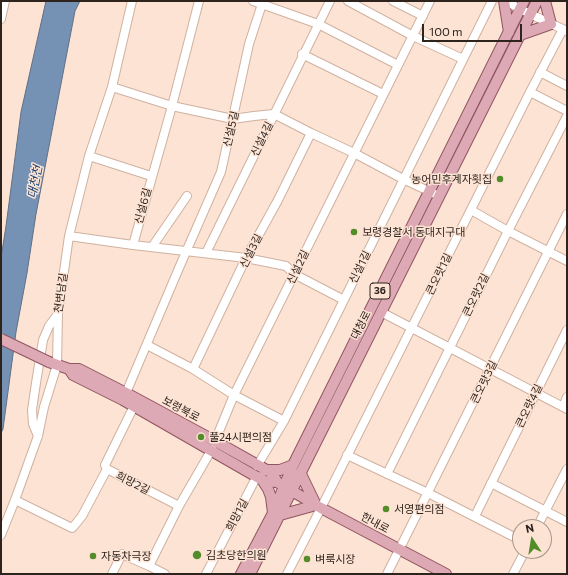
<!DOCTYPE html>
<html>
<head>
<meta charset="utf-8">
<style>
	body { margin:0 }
	#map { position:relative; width:568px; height:575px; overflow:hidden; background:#fce3d4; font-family:Commissioner,sans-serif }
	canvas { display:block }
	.frame { position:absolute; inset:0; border:2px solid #2f241d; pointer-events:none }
	.north { position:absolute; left:512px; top:519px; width:40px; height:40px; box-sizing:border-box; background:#fce3d4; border:1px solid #aa978b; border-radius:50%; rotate:348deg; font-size:11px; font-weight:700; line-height:16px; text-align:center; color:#2f241d }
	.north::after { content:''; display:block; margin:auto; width:14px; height:18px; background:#538c28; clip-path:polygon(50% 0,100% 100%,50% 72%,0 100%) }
	.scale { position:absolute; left:422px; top:24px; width:100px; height:18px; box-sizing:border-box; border:2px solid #2f241d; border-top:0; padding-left:5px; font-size:12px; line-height:14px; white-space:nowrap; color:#2f241d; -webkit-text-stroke:3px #fce3d4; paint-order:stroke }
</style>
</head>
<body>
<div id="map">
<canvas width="568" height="575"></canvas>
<div class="frame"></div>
<div class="north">N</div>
<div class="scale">100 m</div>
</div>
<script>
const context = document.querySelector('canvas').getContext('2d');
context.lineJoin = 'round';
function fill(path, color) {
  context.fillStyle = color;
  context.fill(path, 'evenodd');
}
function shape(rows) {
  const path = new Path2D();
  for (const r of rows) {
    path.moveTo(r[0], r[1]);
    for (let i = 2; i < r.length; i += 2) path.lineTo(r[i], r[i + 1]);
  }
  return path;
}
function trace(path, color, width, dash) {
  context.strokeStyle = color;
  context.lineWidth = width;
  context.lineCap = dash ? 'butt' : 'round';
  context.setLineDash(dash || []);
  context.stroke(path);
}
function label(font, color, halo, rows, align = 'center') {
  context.font = font + ' Commissioner,"Noto Sans KR",sans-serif';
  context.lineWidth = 3;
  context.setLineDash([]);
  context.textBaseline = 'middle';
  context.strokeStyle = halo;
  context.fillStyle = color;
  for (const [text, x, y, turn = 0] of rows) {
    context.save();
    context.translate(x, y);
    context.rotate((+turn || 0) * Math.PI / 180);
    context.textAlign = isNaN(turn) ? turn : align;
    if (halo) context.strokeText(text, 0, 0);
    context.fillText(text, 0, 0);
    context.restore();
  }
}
const water = shape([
	[46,1,80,1,75,11,36,214,27,273,16,332,3,429,1,433,1,258,6,226,21,112,46,1]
]);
fill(water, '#7591b3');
trace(water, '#607086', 1);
const minor = shape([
	[253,1,318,24,398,65],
	[348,1,413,36,463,59],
	[393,1,423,16],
	[505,1,530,14,567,31],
	[1,19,5,1],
	[302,54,383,94],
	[540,72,567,86],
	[112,87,172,106,233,119,254,116,274,114,311,133,354,153,403,179,439,196],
	[530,92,567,111],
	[89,156,151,176],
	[471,210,508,231,567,261],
	[69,236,133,245,172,106,199,1],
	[133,245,246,258,286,266,294,274,344,300],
	[152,247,187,196],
	[206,253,330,1],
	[381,312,567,409],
	[147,345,193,369,234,395,284,421],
	[193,369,246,258,278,200,311,133],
	[126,393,179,268,221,172,249,44,263,1],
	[134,406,105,465,107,469,179,506],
	[563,407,567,397],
	[38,436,33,424,32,410,36,383,43,340,49,326,58,314],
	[215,441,234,395,430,1],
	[347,455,428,493,520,540],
	[257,466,284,421,492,1],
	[387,474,508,231,567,116],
	[491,483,567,522],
	[15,500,72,528,74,526,82,516,107,469],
	[475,516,567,330],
	[537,527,567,469],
	[1,535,15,500,38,436,44,407,57,365,58,314,69,236,89,156,112,87,132,1],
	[149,566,165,574],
	[112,574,122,554,149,566,179,506,212,449],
	[206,574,257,476],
	[287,574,321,508,530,92,563,29],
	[387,574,567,214],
	[513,574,525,551]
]);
const major = shape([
	[504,1,509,32],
	[520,35,551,24,545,1],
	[49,362,69,369,79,369,126,393,215,441,272,473,277,482],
	[69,369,73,375,123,400,264,481,277,482,321,508,446,574],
	[264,470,280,470,293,465],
	[261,478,268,489,271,497,273,513],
	[280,515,316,505,301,474],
	[241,574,273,513,293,465,524,1],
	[250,574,537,1]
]);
trace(minor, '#cfb1a0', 10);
trace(major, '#905560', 12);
trace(minor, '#fff', 8);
trace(major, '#dca9b5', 10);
const majorBridge = shape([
	[1,339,49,362]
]);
trace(majorBridge, '#905560', 12, []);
trace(majorBridge, '#dca9b5', 10);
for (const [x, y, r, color] of [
	[500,179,4,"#538c28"],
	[354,232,4,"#538c28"],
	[201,437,4,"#538c28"],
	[386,509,4,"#538c28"],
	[197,555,5,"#538c28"],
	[93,556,4,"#538c28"],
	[307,559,4,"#538c28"]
]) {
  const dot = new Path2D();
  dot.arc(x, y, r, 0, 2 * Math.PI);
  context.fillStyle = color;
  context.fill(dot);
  trace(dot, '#fce3d4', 1.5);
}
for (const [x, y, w] of [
	[380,291,20]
]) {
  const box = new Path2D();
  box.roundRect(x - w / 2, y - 8, w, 16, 3);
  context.fillStyle = '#fce3d4';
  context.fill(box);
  trace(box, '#2f241d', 1);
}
label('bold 10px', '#2f241d', null, [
	["36",380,291]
]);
label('11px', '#2f241d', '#fce3d4', [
	["신설5길",231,129,-77],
	["신설4길",262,139,-64],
	["신설6길",143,206,-75],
	["신설3길",251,251,-63],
	["신설2길",298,267,-64],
	["신설1길",360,267,-64],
	["큰오랏1길",439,274,-64],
	["천변남길",61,293,-82],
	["큰오랏2길",476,295,-64],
	["대청로",361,325,-63],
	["큰오랏3길",484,382,-64],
	["큰오랏4길",529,406,-64],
	["보령북로",181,409,28],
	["희망2길",133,483,27],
	["희망1길",237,515,-62],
	["한내로",375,523,28]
]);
label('11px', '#2f241d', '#fce3d4', [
	["농어민후계자횟집",492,179,"right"],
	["보령경찰서 동대지구대",362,232],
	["풀24시편의점",209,437],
	["서영편의점",394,509],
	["김초당한의원",206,555],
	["자동차극장",101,556],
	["벼룩시장",315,559]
], 'left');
label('italic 12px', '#1d4472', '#fce3d4', [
	["대천천",35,182,-79]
]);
</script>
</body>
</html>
